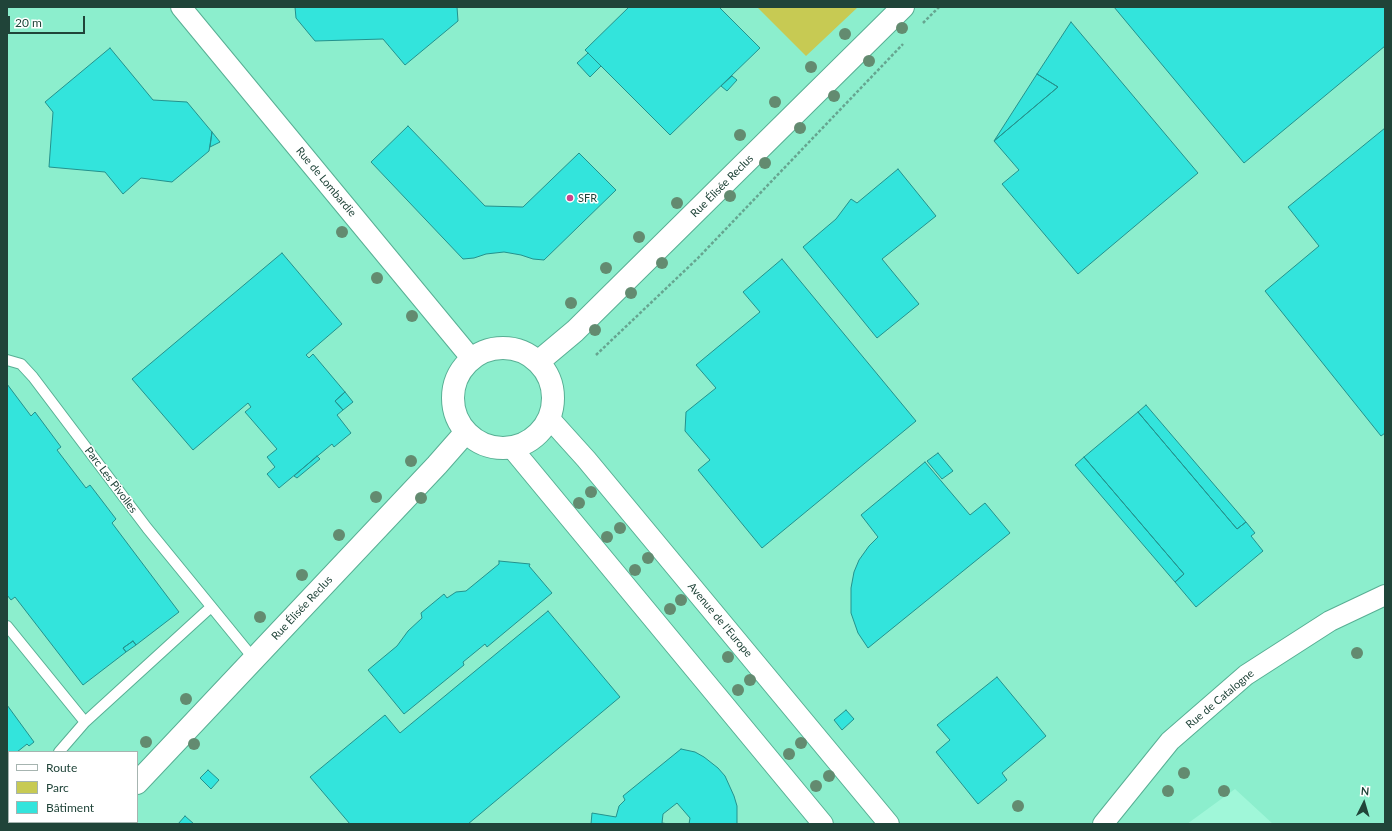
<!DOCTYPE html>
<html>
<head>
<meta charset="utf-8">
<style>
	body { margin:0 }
	#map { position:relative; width:1392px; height:831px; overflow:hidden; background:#a0f7d9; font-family:Lato,sans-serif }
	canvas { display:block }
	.frame { position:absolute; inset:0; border:8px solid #204439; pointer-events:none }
	.legend { position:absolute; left:8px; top:751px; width:130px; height:72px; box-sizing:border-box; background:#fff; border:1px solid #a6b4b0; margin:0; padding:5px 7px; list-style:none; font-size:12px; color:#204439 }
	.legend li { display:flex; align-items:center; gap:8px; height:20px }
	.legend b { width:20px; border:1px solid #a6b4b0 }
	.north { position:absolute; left:1344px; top:783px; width:40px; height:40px; -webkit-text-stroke:3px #fff; paint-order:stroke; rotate:5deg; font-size:11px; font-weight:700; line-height:16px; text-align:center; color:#204439 }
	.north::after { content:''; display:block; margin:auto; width:14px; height:18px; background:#204439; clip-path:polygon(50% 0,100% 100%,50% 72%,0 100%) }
	.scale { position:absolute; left:8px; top:16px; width:77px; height:18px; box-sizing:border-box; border:2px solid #204439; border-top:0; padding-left:5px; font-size:12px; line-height:14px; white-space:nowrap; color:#204439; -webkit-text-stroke:3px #fff; paint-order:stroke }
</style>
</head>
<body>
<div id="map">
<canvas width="1392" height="831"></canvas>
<div class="frame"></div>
<ul class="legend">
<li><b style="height:5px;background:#fff"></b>Route</li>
<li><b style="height:11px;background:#c7ca53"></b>Parc</li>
<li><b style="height:11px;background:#33e4dc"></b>Bâtiment</li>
</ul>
<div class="north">N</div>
<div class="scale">20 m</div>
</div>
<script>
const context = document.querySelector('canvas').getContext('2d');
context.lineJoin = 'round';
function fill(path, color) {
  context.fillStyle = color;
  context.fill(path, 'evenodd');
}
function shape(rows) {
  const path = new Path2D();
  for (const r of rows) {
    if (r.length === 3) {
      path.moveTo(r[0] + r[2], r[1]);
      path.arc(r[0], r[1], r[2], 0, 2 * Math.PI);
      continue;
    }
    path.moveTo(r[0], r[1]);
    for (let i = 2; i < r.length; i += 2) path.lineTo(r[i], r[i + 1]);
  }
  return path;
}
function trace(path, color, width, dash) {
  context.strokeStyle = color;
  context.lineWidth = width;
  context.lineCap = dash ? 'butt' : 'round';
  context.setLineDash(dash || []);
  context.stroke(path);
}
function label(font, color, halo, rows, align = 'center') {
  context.font = font + ' Lato,sans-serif';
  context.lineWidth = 3;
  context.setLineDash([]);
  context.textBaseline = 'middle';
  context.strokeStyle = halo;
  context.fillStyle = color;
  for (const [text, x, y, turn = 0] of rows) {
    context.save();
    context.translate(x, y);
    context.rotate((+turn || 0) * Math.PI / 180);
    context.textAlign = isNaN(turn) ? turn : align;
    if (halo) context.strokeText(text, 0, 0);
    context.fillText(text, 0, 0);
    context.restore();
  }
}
fill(shape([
	[7,7,1385,7,1385,824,1273,824,1235,789,1187,824,7,824],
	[9,752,137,752,137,822,9,822]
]), '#8ceecd');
fill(shape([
	[757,7,858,7,806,56]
]), '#c7ca53');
const building = shape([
	[295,7,457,7,458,21,405,65,383,39,315,41,296,18,295,7],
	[629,7,719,7,760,48,670,135,585,50,629,7],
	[1114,7,1385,7,1385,46,1244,163,1114,7],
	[1071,22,1198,173,1078,274,1002,184,1019,170,994,141,1058,87,1037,74,1071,22],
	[110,48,153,100,187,102,212,132,209,151,172,182,141,178,123,194,105,172,49,167,53,112,45,102,110,48],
	[588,53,601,66,590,77,577,63,588,53],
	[1037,74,1058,87,994,141,1037,74],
	[732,76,737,80,727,91,721,86,732,76],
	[408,126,485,206,523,207,579,153,616,190,544,260,533,259,521,255,504,252,486,254,474,258,463,259,371,162,408,126],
	[1385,128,1385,433,1381,436,1265,291,1319,246,1288,207,1385,128],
	[212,132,220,142,210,147,212,132],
	[898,169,936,216,882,259,919,304,877,338,803,247,836,219,851,199,857,203,898,169],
	[282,253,342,324,306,355,309,358,313,354,345,392,335,401,343,410,337,415,351,433,334,447,332,444,279,488,267,474,275,467,267,457,277,449,245,412,251,407,248,403,193,450,132,379,282,253],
	[782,259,916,421,762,548,698,470,710,460,685,431,686,412,716,388,696,365,760,312,743,292,782,259],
	[7,384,31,416,35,412,61,447,57,450,86,488,90,485,116,519,112,523,179,612,136,645,133,641,123,648,126,652,83,685,15,597,11,600,7,595,7,384],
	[345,392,353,402,343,410,335,401,345,392],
	[1146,405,1246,522,1237,529,1138,412,1146,405],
	[1138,412,1237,529,1246,522,1255,533,1251,536,1263,551,1196,607,1175,582,1184,574,1084,457,1138,412],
	[938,453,953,471,942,479,927,461,938,453],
	[317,456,320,459,297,478,294,476,317,456],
	[1084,457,1184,574,1175,582,1075,465,1084,457],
	[925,462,970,515,985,503,1010,533,868,648,858,633,851,613,851,588,854,572,859,560,869,546,878,537,861,515,925,462],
	[499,561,530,564,529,566,552,593,487,647,485,644,463,662,464,665,404,714,368,670,397,646,408,631,422,618,421,613,444,594,447,598,456,592,466,591,499,564,499,561],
	[548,611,620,697,468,824,350,824,310,777,385,715,400,733,548,611],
	[133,641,136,645,126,652,123,648,133,641],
	[997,677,1046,736,1002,773,1007,780,978,804,936,752,950,740,937,725,997,677],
	[7,705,34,742,29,746,27,744,17,752,9,752,9,758,7,759,7,705],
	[846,710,854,719,842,730,834,720,846,710],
	[681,749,695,752,704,757,718,768,725,776,734,796,737,806,737,824,689,824,690,818,677,803,663,814,662,823,669,824,591,824,592,813,616,817,619,806,625,800,623,796,681,749],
	[208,770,219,780,211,789,200,778,208,770],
	[185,816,194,824,178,824,185,816]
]);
fill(building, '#33e4dc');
trace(building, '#24928d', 1);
const lane = shape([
	[7,360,21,364,33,377,147,528,254,659],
	[7,626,85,722],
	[59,752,85,722,211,607],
	[7,799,9,798]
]);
const street = shape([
	[181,7,471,358],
	[549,418,586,459,889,824],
	[511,447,823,824],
	[1103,824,1170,741,1246,675,1330,621,1385,595]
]);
const secondary = shape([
	[503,398,50],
	[538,362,575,331,903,7],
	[137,783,437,465,466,432],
	[98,824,100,822]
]);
trace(lane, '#58af94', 12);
trace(street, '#58af94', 22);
trace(secondary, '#58af94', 24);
trace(shape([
	[923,23,939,7],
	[596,355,698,258,903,44]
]), '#66a590', 2.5, [3, 2]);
trace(lane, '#fff', 10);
trace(street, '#fff', 20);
trace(secondary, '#fff', 22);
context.fillStyle = '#638b70';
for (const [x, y] of [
	[902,28],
	[845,34],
	[869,61],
	[811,67],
	[834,96],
	[775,102],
	[800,128],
	[740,135],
	[765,163],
	[730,196],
	[677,203],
	[342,232],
	[639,237],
	[662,263],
	[606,268],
	[377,278],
	[631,293],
	[571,303],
	[412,316],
	[595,330],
	[411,461],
	[591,492],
	[376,497],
	[421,498],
	[579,503],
	[620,528],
	[339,535],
	[607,537],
	[648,558],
	[635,570],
	[302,575],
	[681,600],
	[670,609],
	[260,617],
	[1357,653],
	[728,657],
	[750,680],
	[738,690],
	[186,699],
	[146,742],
	[801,743],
	[194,744],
	[789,754],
	[1184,773],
	[829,776],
	[816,786],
	[1168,791],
	[1224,791],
	[1018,806]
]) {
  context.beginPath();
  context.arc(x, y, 6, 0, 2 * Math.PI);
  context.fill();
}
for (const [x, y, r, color] of [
	[570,198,4,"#c8458c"]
]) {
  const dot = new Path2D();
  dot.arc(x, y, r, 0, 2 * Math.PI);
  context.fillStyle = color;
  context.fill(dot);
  trace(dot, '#fff', 1.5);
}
label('11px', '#204439', '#fff', [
	["Rue de Lombardie",326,182,50],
	["Rue Élisée Reclus",722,186,-45],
	["Parc Les Pivolles",111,480,53],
	["Rue Élisée Reclus",302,608,-47],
	["Avenue de l'Europe",720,620,50],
	["Rue de Catalogne",1220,699,-40]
]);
label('11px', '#204439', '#fff', [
	["SFR",578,198]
], 'left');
</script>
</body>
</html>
